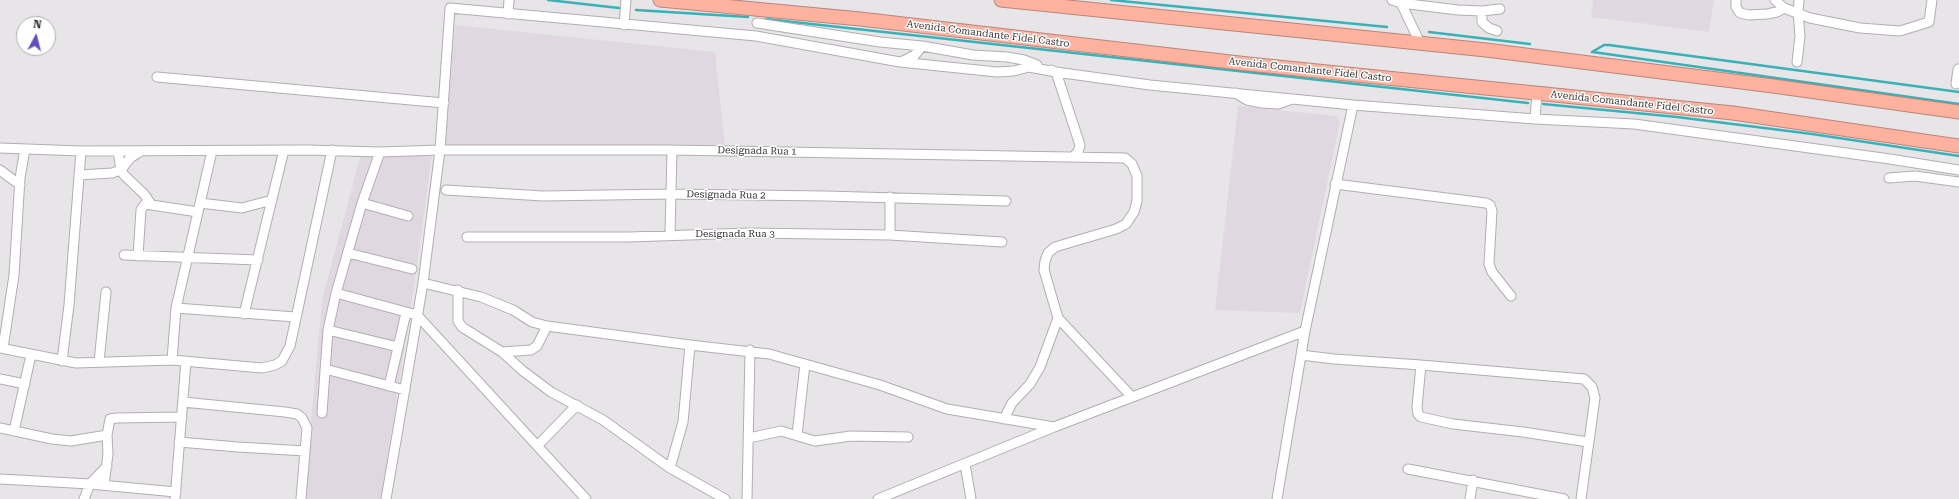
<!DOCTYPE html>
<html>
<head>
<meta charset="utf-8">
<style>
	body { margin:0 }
	#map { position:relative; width:1959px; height:499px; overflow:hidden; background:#e8e5e8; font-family:"Roboto Serif",serif }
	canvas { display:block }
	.north { position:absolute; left:16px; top:16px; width:40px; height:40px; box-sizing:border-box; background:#fff; border:1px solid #afaeaf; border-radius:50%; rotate:7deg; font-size:11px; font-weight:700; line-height:16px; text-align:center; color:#363536 }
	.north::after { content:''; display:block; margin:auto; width:14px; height:18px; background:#604bc4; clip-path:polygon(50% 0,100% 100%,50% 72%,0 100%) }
</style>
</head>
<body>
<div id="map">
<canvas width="1959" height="499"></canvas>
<div class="north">N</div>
</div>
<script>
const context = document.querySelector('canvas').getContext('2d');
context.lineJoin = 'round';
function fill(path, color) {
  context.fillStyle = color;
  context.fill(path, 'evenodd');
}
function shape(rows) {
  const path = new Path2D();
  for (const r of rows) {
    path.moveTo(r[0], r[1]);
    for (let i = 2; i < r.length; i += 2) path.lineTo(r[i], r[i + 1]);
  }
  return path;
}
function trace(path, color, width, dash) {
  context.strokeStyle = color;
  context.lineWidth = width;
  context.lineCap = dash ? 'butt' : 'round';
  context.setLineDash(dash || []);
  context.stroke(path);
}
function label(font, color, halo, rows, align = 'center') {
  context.font = font + ' "Roboto Serif",serif';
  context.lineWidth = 3;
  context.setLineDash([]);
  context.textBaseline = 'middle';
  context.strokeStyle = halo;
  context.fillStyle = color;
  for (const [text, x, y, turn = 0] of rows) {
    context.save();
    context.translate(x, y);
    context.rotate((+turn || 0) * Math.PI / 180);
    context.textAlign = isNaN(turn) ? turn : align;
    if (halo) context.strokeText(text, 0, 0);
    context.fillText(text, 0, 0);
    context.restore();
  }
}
fill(shape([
	[1593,0,1714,0,1709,32,1591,17],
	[455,25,715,52,725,147,444,146],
	[1238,106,1337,116,1340,122,1300,313,1215,310],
	[361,154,432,154,415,281,381,499,304,499,322,300]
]), '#e0d8e1');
trace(shape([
	[548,0,619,8],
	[1111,0,1387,27],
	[636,10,748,17],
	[766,19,1528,103],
	[1429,32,1530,44],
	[1592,52,1604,45,1609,45,1959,92],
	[1593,52,1959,104],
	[1543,104,1677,117,1812,134,1959,156]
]), '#37b2b9', 2.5);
const minor = shape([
	[1392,0,1401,3,1458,10,1482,11,1500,9],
	[1736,0,1736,7,1740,13,1749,15,1767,14,1777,12,1784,8],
	[1775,0,1784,8,1810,18,1860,28,1900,31,1929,22,1932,0],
	[1401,3,1420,43],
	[1482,11,1482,22,1489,28,1497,31],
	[508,14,509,0],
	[757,23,880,42,922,46],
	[624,25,626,0],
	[901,62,915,55,922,46,973,55,1007,57,1024,60,1037,65],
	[1797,62,1800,36,1798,13,1799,0],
	[1051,70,1056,72,1080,145,1078,152,1073,157],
	[157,77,444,103],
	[1956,84,1958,69],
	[1236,93,1247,100,1262,103,1278,104,1292,99],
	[1535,119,1537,93],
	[0,148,81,151,308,150,380,152,440,150,672,150,1125,158,1132,164,1137,176,1137,201,1134,212,1126,224,1116,229,1055,247,1048,253,1045,261,1044,270,1058,318,1040,367,1030,384,1012,403,1004,419],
	[118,151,121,170,124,175,144,194,151,204],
	[0,170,20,185],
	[79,175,112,173,121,170,130,158,141,151],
	[1889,178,1915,176,1959,182],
	[1335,184,1486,203,1490,205,1492,211,1489,264,1492,272,1511,296],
	[446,190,543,196,671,194,825,196,1006,201],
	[200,203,242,208,272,200],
	[362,203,408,216],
	[670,234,672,150],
	[890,235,890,197],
	[467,237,629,237,749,233,890,235,1002,242],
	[348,253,412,269],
	[124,255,258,260],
	[138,256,141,210,145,204,198,212],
	[423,283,481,297,513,310,532,322,547,326,690,345,769,354,880,385,947,409,1054,427],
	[458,290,458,321,462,327,502,352,523,371,551,392,603,420,670,468,725,499],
	[336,293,417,315,586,499],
	[176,308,295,317],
	[244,314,284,150],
	[1058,318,1132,397],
	[328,330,398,347],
	[0,348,76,363,172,360,262,368,275,365,282,361,290,346,332,150],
	[3,348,14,275,20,178,25,149],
	[502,352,531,350,537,346,547,326],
	[1301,355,1334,359,1421,365,1584,379,1592,387,1595,398,1581,499],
	[172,360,176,308,212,151],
	[62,361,69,305,81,151],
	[99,362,106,292],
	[1421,365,1417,407,1418,414,1421,417,1453,424,1523,432,1588,442],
	[325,369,405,390],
	[0,379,25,384],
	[389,386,406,313],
	[183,402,285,412,297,414,302,418,307,428,301,499],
	[322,413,328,330,336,293,362,203,380,152],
	[0,428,52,439,71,441,107,435,110,419,117,418,182,417],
	[14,431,31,355],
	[797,435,805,364],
	[749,438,781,431,815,441,851,436,908,437],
	[179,442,238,447,305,451],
	[538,445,577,405],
	[965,464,971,499],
	[670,468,683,422,690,345],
	[1408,469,1564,499],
	[0,479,90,484,176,492],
	[104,485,108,454,107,435],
	[84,499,90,484,107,466],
	[175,499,186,361],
	[386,499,423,283,440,150,450,8,756,36,900,62,997,72,1014,71,1029,67,1056,72,1150,85,1353,105,1535,119,1634,124,1890,159,1959,170],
	[747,499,750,350],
	[878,499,1054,427,1305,331],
	[1277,499,1305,331,1353,105],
	[1470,499,1473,480]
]);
const highway = shape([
	[660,0,860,19,1248,64,1733,113,1959,146],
	[1001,0,1486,50,1773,86,1959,112]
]);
trace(minor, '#b1aeb2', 11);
trace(highway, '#b7867a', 15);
trace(minor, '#fff', 9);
trace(highway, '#fdb19f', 13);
label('10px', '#363536', '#fff', [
	["Avenida Comandante Fidel Castro",988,34,7],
	["Avenida Comandante Fidel Castro",1310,70,6],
	["Avenida Comandante Fidel Castro",1632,103,6],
	["Designada Rua 1",757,151,1],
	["Designada Rua 2",726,195,1],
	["Designada Rua 3",735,234]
]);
</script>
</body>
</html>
